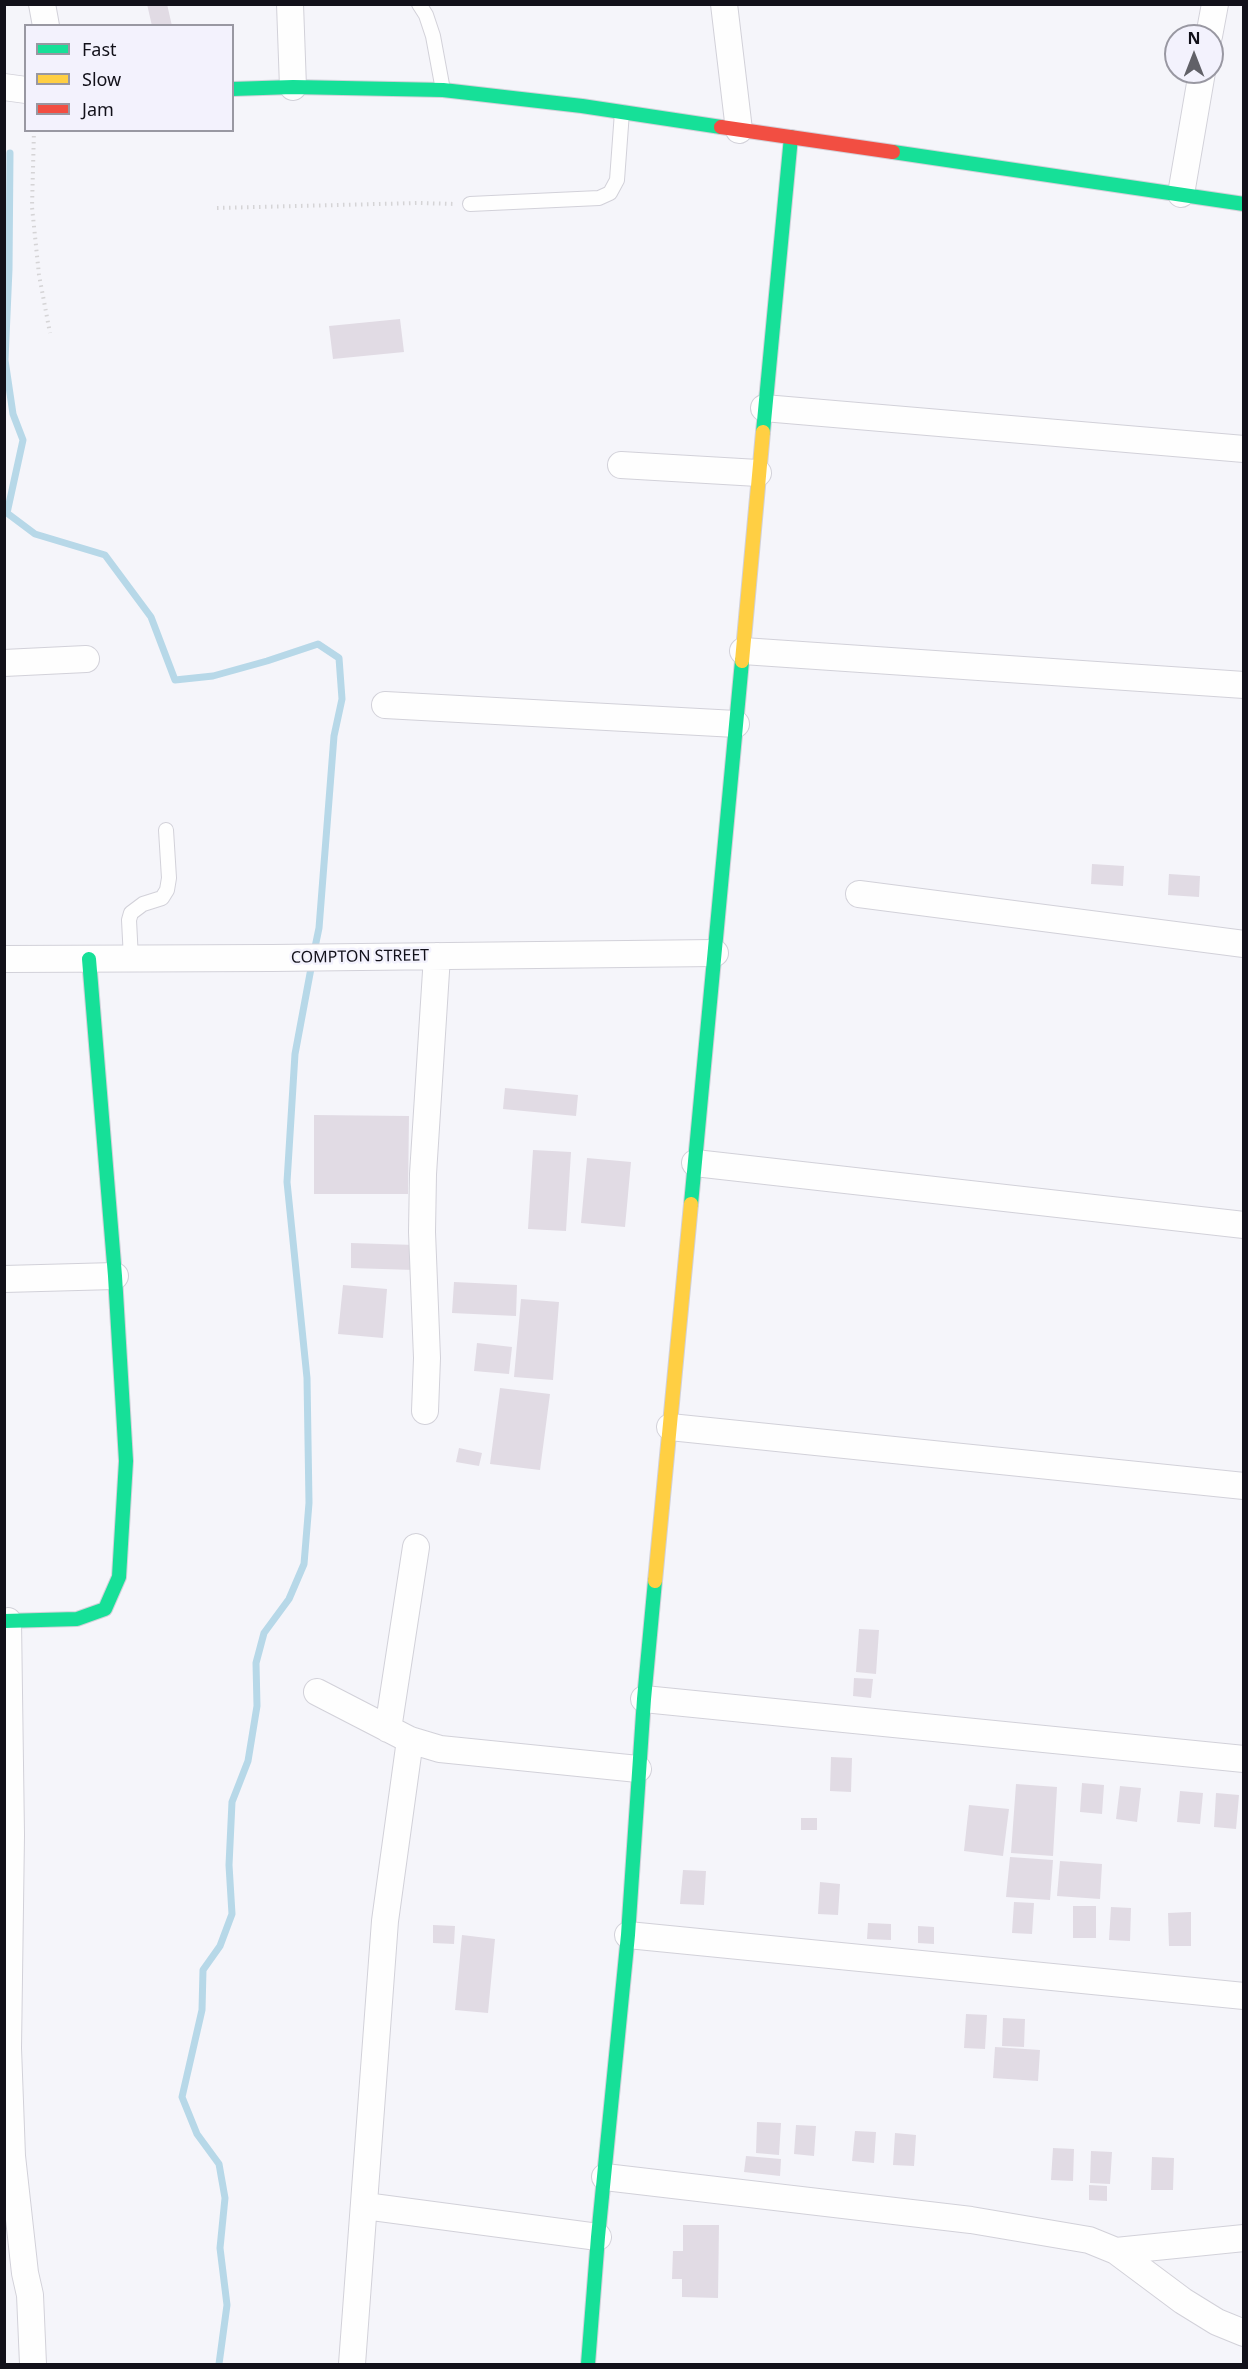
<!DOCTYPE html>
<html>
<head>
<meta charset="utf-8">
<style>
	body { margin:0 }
	#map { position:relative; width:1248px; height:2369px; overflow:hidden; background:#f5f5fa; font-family:"Noto Sans",sans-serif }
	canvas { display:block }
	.frame { position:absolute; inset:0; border:6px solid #12111a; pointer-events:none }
	.legend { position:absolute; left:24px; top:24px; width:210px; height:108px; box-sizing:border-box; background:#f3f2fd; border:2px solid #9998a2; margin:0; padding:8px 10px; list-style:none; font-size:18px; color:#12111a }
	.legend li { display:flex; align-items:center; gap:12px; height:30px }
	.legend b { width:30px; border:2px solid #9998a2 }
	.north { position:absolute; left:1164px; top:24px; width:60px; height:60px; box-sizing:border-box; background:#f3f2fd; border:2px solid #9998a2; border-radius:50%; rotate:0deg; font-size:16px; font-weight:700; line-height:24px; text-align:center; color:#12111a }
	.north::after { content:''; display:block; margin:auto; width:21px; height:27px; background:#616168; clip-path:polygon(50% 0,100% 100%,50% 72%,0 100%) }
</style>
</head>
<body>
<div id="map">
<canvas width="1248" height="2369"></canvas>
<div class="frame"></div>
<ul class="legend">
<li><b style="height:8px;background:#16e098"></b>Fast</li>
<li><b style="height:8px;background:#ffcf43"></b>Slow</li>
<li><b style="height:8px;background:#f24e42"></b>Jam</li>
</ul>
<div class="north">N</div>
</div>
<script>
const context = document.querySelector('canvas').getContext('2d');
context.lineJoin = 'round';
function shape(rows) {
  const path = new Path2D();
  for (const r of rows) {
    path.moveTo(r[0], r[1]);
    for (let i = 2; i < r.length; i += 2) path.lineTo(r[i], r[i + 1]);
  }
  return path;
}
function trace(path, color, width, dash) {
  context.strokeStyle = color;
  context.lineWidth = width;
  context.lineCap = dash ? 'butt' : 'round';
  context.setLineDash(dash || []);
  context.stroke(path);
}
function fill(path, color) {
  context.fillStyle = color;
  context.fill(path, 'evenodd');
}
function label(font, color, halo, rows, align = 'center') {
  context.font = font + ' "Noto Sans",sans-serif';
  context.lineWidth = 5;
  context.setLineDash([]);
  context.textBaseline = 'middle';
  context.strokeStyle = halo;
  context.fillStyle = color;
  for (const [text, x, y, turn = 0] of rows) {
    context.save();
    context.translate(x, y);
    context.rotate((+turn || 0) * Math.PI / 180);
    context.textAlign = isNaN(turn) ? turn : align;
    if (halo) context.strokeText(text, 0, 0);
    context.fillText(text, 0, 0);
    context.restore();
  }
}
trace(shape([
	[10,153,9,269,5,360,13,414,23,440,7,513,35,534,105,555,151,617,175,680,213,676,267,661,318,644,339,658,342,699,334,736,319,928,314,952],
	[219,2364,227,2305,220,2248,225,2198,219,2164,197,2134,182,2097,202,2010,203,1970,220,1946,232,1914,229,1865,232,1802,248,1761,257,1706,256,1663,264,1633,289,1599,304,1564,309,1503,307,1378,287,1182,295,1054,312,963]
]), '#b7d8e8', 7);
fill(shape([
	[147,4,167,4,172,26,152,26],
	[400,319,404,352,333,359,329,326],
	[1092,864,1124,866,1123,886,1091,884],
	[1169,874,1200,876,1199,897,1168,895],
	[505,1088,578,1095,576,1116,503,1109],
	[314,1115,409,1116,408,1194,314,1194],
	[533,1150,571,1152,566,1231,528,1229],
	[587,1158,631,1162,625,1227,581,1223],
	[351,1243,415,1245,414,1270,351,1268],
	[454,1282,517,1285,516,1316,452,1313],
	[343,1285,387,1289,383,1338,338,1334],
	[521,1299,559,1302,553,1380,514,1377],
	[477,1343,512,1347,509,1374,474,1371],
	[500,1388,550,1394,540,1470,490,1464],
	[459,1448,482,1453,479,1466,456,1462],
	[859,1629,879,1630,876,1674,856,1672],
	[854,1678,873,1679,871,1698,853,1696],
	[831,1757,852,1758,851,1792,830,1791],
	[1082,1783,1104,1785,1102,1814,1080,1812],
	[1016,1784,1057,1787,1053,1856,1011,1853],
	[1120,1786,1141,1788,1137,1822,1116,1819],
	[1180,1791,1203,1793,1200,1824,1177,1822],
	[1216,1793,1239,1795,1236,1829,1214,1827],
	[969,1805,1009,1809,1003,1856,964,1851],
	[801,1818,817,1818,817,1830,801,1830],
	[1010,1857,1053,1860,1050,1900,1006,1897],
	[1060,1861,1102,1864,1100,1899,1057,1896],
	[683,1870,706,1871,704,1905,680,1904],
	[820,1882,840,1884,838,1915,818,1914],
	[1014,1902,1034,1903,1032,1934,1012,1933],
	[1073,1906,1096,1906,1096,1938,1073,1938],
	[1111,1907,1131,1908,1130,1941,1109,1940],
	[1191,1912,1191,1946,1169,1946,1168,1913],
	[868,1923,891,1924,891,1940,867,1939],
	[433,1925,455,1926,454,1944,433,1943],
	[918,1926,934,1927,934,1944,918,1943],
	[462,1935,495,1939,488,2013,455,2010],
	[966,2014,987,2015,985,2049,964,2048],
	[1003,2018,1025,2019,1024,2047,1002,2046],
	[995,2047,1040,2050,1038,2081,993,2078],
	[757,2122,781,2123,779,2155,756,2153],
	[796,2125,816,2126,814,2156,794,2154],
	[855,2131,876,2132,874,2163,852,2161],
	[895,2133,916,2135,914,2166,893,2165],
	[1053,2148,1074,2149,1073,2181,1051,2180],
	[1091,2151,1112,2152,1110,2184,1090,2183],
	[746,2156,781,2159,780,2176,744,2172],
	[1152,2157,1174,2158,1173,2190,1151,2190],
	[1089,2185,1107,2186,1107,2201,1089,2200],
	[683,2225,719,2225,718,2298,682,2297,682,2279,672,2279,673,2251,683,2251]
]), '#e1dbe4');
const lane = shape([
	[419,4,426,15,433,36,443,90],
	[470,204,599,198,610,193,617,180,622,112],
	[131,959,129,920,131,913,143,904,162,898,167,890,169,878,166,830]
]);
const street = shape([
	[42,4,46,26],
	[290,4,293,87],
	[724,4,739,130],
	[1209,36,1215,4],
	[4,87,26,90],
	[1181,194,1202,72],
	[764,408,1244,449],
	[621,465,758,473],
	[743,651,1244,685],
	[4,663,86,659],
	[385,705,736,724],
	[859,894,1244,944],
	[4,959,272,958,715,953],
	[695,1163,1244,1225],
	[4,1279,115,1276],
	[425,1411,427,1358,422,1232,423,1174,437,956],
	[670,1427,1244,1486],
	[8,1621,11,1835,8,2048,12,2156,25,2273,30,2295,33,2364],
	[317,1692,410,1740,440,1749,638,1769],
	[644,1699,1244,1759],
	[388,1729,416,1547],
	[628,1935,1244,1996],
	[605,2177,971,2220,1089,2240,1116,2251,1183,2301,1217,2322,1244,2333],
	[365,2206,598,2237],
	[1116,2251,1244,2238],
	[352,2364,385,1921,410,1740]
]);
const fast = shape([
	[232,89,293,87,443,90,582,106,721,127],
	[893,152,1244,204],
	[763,432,791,137],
	[691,1204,742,661],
	[4,1621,77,1619,105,1609,119,1577,126,1461,115,1276,89,959],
	[588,2364,598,2237,628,1935,644,1699,655,1581]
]);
const slow = shape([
	[742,661,763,432],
	[655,1581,691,1204]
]);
const jam = shape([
	[721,127,893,152]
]);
trace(lane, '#d2d1d9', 16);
trace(street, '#d2d1d9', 28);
trace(fast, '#d2d1d9', 16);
trace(slow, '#d2d1d9', 16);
trace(jam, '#d2d1d9', 16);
trace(shape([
	[34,130,32,207,39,275,50,333],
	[217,208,418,203,456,204]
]), '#d5d4d6', 4, [1.5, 4.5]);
trace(lane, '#fefefe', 14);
trace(street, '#fefefe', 26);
trace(fast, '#16e098', 14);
trace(slow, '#ffcf43', 14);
trace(jam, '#f24e42', 14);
label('16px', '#12111a', '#f3f2fd', [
	["COMPTON STREET",360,957,-1]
]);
</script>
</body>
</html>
